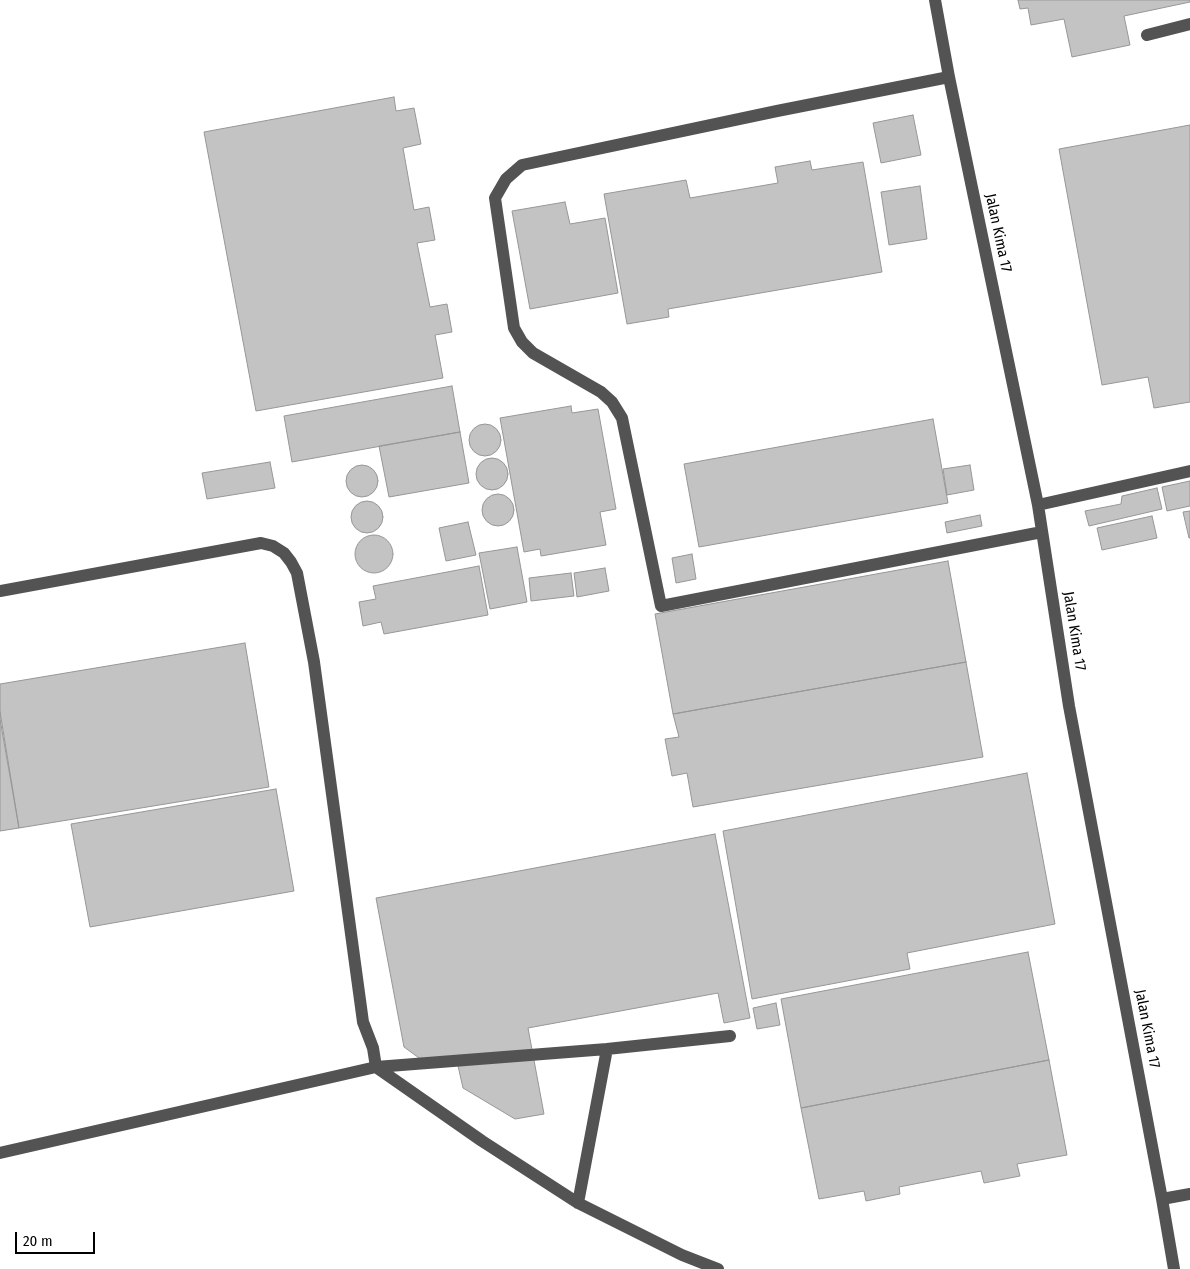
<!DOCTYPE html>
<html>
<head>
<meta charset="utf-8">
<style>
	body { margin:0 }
	#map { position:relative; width:1190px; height:1269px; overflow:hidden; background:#fff; font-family:"Fira Sans Condensed",sans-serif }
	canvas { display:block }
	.scale { position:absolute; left:15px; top:1232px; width:80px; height:22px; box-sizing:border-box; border:2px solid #000; border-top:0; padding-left:6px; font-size:15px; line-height:18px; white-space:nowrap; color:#000; -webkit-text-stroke:4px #fff; paint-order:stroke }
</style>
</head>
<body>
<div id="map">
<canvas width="1190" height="1269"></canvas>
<div class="scale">20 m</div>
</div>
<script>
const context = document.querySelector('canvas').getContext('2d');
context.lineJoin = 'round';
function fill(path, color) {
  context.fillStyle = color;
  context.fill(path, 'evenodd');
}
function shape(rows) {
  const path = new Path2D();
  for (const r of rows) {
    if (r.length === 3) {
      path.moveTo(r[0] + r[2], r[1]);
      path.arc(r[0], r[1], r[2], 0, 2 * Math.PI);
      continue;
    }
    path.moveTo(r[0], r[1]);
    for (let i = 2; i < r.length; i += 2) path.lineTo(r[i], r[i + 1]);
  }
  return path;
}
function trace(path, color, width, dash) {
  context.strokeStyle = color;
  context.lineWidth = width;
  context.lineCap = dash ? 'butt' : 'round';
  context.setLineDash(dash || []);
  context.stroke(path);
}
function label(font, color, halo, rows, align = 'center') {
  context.font = font + ' "Fira Sans Condensed",sans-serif';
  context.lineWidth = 4;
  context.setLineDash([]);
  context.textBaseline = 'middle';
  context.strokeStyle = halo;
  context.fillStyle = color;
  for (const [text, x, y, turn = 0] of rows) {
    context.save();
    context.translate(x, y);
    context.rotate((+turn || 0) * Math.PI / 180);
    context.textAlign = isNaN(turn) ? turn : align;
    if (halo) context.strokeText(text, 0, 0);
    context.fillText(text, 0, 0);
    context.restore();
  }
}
const building = shape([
	[1018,0,1190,0,1190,2,1124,16,1130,45,1072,57,1064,19,1031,25,1028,8,1020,9,1018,0],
	[394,97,396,111,414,108,421,144,403,148,414,210,429,207,435,240,417,243,430,307,447,304,452,332,435,335,443,378,256,411,204,132,394,97],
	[913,115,921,155,881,163,873,123,913,115],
	[1190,125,1190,402,1154,408,1148,377,1102,385,1059,149,1190,125],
	[810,161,812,170,863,162,882,272,668,309,669,317,627,324,604,194,686,180,690,198,778,183,775,167,810,161],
	[920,186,927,239,889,245,881,192,920,186],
	[565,202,570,224,605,218,618,293,530,309,512,211,565,202],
	[452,386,460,432,292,462,284,416,452,386],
	[571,406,572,413,598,409,616,509,600,512,606,545,541,556,540,549,524,552,500,418,571,406],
	[933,419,948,503,699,547,684,464,933,419],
	[485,440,16],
	[460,432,469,483,389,497,379,446,460,432],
	[492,474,16],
	[270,462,275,488,207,499,202,473,270,462],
	[362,481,16],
	[970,465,974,490,947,495,943,469,970,465],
	[1190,481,1190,506,1167,511,1162,487,1190,481],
	[1157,488,1162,509,1089,526,1085,511,1121,504,1122,496,1157,488],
	[498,510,16],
	[367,517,16],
	[1190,511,1190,538,1189,538,1183,512,1190,511],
	[980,515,982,526,947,533,945,522,980,515],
	[1152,516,1157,538,1102,550,1097,528,1152,516],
	[468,522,476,555,446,561,439,528,468,522],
	[374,554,19],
	[517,547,527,602,490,609,479,553,517,547],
	[692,554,696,579,676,583,672,558,692,554],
	[948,561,966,662,673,714,655,614,948,561],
	[479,566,488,615,384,634,381,622,363,626,359,602,376,599,373,586,479,566],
	[605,568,609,591,577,597,574,573,605,568],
	[571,573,574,596,531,601,529,578,571,573],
	[245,643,269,787,19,828,0,719,0,684,245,643],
	[966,662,983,757,693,807,687,773,672,776,665,739,679,737,673,714,966,662],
	[0,712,19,828,0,831,0,712],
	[1027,773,1055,924,907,953,910,969,752,999,723,831,1027,773],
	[276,789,294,891,90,927,71,824,276,789],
	[715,834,750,1018,724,1023,718,993,528,1028,544,1114,515,1119,463,1088,456,1057,426,1063,404,1047,376,898,715,834],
	[1028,952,1049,1060,801,1108,781,999,1028,952],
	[776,1003,780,1025,757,1029,753,1008,776,1003],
	[1049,1060,1067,1155,1017,1164,1020,1176,984,1183,981,1171,899,1187,900,1194,866,1201,864,1191,819,1199,801,1108,1049,1060]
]);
fill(building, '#c3c3c3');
trace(building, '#979797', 1);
trace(shape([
	[935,0,949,77,1038,505,1069,706,1162,1199,1174,1269],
	[1147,35,1190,24],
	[949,77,777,111,522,165,506,179,495,198,514,328,522,342,533,353,601,392,612,402,622,418,661,606,1042,532],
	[1038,505,1190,471],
	[0,591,261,543,273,546,284,553,291,562,297,573,314,662,363,1022,373,1048,376,1067,482,1141,578,1203,682,1255,718,1269],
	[607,1049,730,1036],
	[0,1153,376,1067,607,1049,578,1203],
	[1162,1199,1190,1194]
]), '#535353', 12);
label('15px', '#000', '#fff', [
	["Jalan Kima 17",998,233,78],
	["Jalan Kima 17",1074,631,81],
	["Jalan Kima 17",1147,1029,79]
]);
</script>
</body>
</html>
